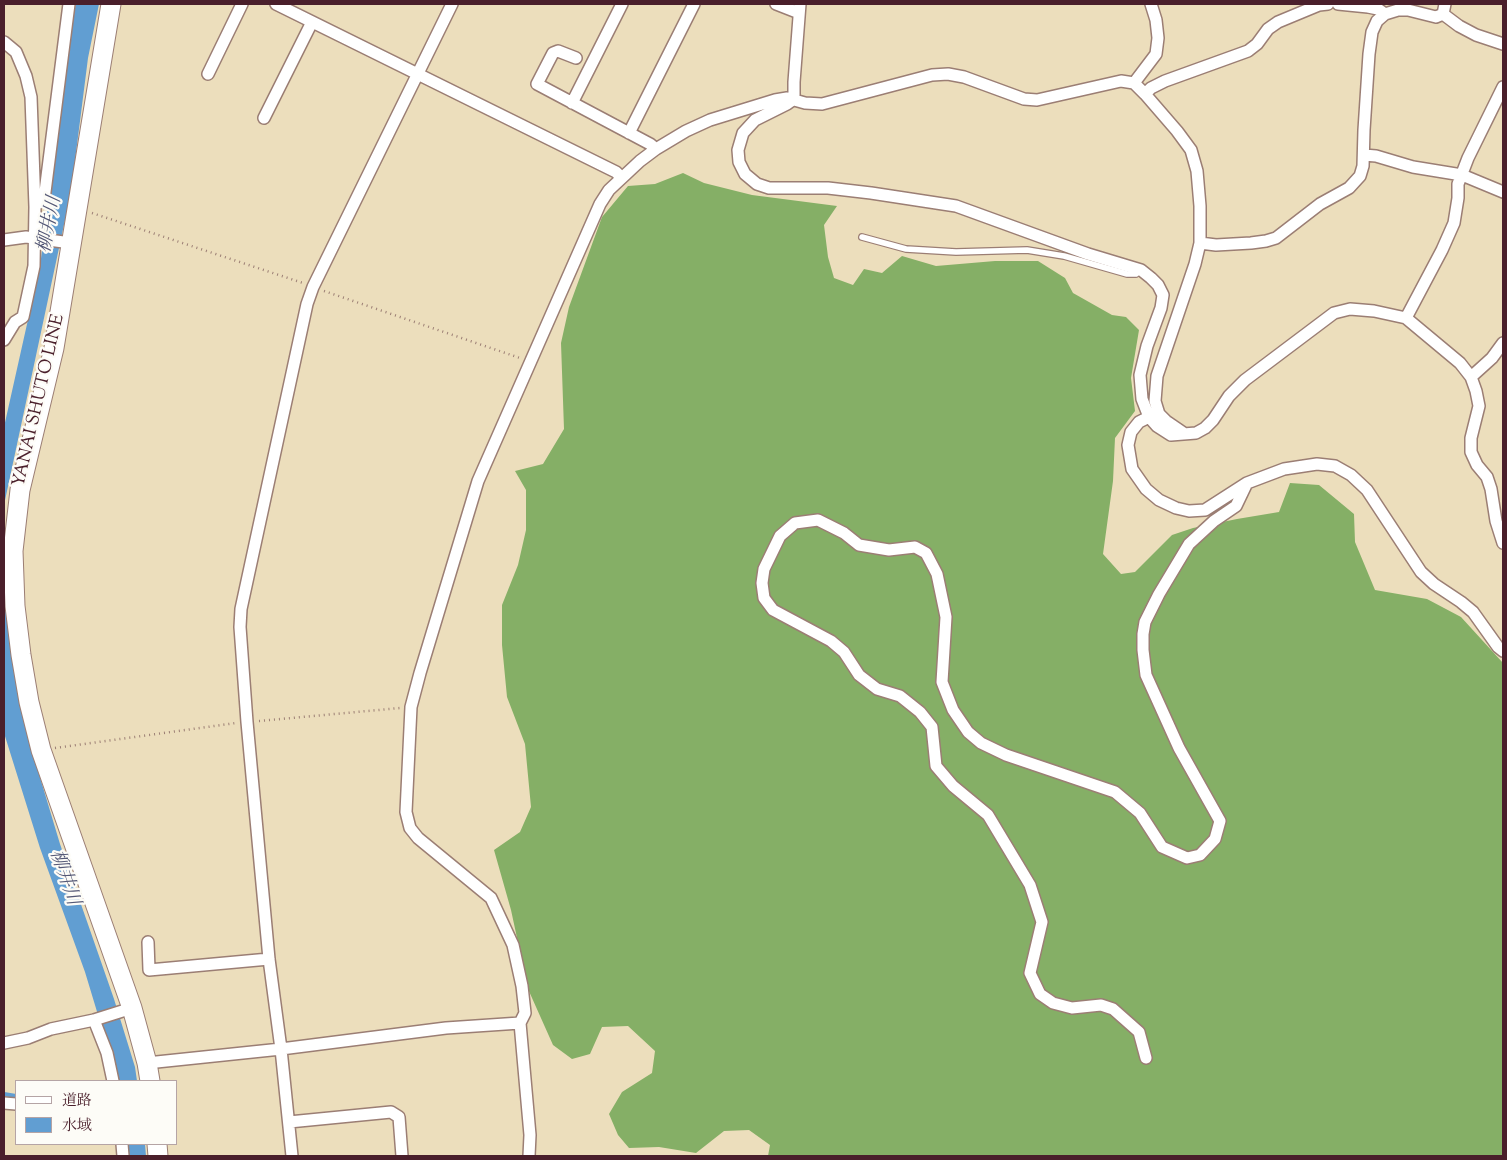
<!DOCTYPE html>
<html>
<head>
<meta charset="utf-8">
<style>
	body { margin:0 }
	#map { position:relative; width:1507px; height:1160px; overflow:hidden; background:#ecdebc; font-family:"Sorts Mill Goudy","Noto Serif JP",serif }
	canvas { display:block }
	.frame { position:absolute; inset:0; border:5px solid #4a1f2b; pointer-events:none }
	.legend { position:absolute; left:15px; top:1080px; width:162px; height:65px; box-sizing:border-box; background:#fdfcf7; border:1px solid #b5a4a5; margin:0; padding:6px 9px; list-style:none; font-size:15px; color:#4a1f2b }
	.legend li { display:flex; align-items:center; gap:10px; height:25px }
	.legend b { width:25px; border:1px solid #b5a4a5 }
</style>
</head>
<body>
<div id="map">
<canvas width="1507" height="1160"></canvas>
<div class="frame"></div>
<ul class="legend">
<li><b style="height:6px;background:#fff"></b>道路</li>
<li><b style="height:14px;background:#619ed2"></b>水域</li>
</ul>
</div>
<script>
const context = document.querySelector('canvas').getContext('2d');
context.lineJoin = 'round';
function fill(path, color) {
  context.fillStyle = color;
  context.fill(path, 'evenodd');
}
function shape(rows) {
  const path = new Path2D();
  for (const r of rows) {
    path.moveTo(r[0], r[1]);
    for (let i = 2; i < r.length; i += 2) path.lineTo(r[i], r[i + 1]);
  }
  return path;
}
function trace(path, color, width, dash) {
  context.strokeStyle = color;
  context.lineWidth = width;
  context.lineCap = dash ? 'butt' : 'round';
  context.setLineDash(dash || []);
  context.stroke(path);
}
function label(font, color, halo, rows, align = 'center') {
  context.font = font + ' "Sorts Mill Goudy","Noto Serif JP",serif';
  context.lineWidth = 4.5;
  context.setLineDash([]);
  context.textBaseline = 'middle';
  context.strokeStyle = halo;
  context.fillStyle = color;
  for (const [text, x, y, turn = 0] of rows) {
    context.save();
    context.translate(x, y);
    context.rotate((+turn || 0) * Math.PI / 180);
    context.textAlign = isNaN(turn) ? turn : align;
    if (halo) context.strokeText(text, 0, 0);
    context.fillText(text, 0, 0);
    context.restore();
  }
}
fill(shape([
	[683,173,704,183,752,195,837,206,824,225,828,257,834,278,853,285,864,269,882,273,902,256,936,266,995,261,1038,261,1065,278,1073,293,1112,315,1126,317,1139,330,1131,378,1135,411,1115,438,1113,481,1103,554,1121,574,1135,572,1172,535,1193,528,1237,519,1279,512,1290,483,1319,485,1354,514,1355,542,1375,590,1427,599,1461,617,1503,663,1503,1156,768,1156,770,1145,749,1130,724,1131,696,1153,659,1147,629,1148,618,1135,609,1114,622,1092,652,1073,655,1051,628,1026,602,1027,590,1054,572,1059,553,1045,528,989,511,910,494,850,520,832,531,807,525,744,507,697,502,645,502,605,518,565,526,530,526,490,515,471,543,464,564,429,561,343,569,307,602,217,628,186,655,184]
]), '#85af66');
fill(shape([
	[76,4,99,4,88,58,71,192,4,505,4,427,40,266,72,21],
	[4,584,6,609,30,744,60,844,114,999,135,1067,137,1081,118,1081,85,972,40,848,4,733],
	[125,1144,145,1144,146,1156,127,1156]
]), '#619ed2');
trace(shape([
	[4,1094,16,1096]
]), '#619ed2', 4);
const service = shape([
	[862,237,906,249,956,252,1027,250,1064,256,1127,274,1136,274,1141,270]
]);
const minor = shape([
	[276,4,616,172,621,177],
	[776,4,799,13],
	[1338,4,1368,7,1378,9,1385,14],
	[1445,4,1443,14,1459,26,1476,35,1503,44],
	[4,42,16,52,26,76,31,97,35,207,34,266,23,317,15,322,4,340],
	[576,58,558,51,553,53,537,84,650,144,656,149],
	[208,74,242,4],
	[1134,83,1156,54,1158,38,1156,20,1151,4],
	[1145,94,1151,88,1165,81,1248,51,1257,44,1268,29,1278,22,1319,5,1328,4],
	[794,99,787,104,755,120,743,133,738,150,739,162,745,174,757,184,769,188,828,188,871,193,956,206,1088,254,1141,270,1151,278,1158,285,1163,295,1161,308,1147,346,1140,375,1142,399,1149,417],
	[794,99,794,82,800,4],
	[572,103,622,4],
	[264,118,312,22],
	[629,133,694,4],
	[1364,155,1376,156,1413,167,1462,175,1503,192],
	[35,207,45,192,69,4],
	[4,240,26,237,71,243],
	[1200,243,1216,245,1251,243,1266,241,1276,238,1320,204,1349,188,1360,176,1363,166,1364,130,1369,54,1372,32,1377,21,1385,14,1398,10,1408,10,1436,17,1443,14],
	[1406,318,1442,250,1454,223,1458,198,1458,184,1468,158,1503,87],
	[1471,377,1492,358,1503,343],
	[1503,543,1496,521,1491,489,1487,477,1477,465,1471,452,1471,438,1479,406,1476,391,1471,377,1460,363,1406,318,1374,311,1350,309,1334,313,1245,380,1229,396,1213,420,1205,428,1196,433,1171,435,1157,426,1149,417,1139,422,1131,432,1128,445,1132,469,1146,489,1159,500,1176,508,1189,511,1205,510,1247,483,1284,469,1317,464,1335,466,1351,475,1367,490,1421,572,1434,584,1461,602,1473,612,1498,647,1503,651],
	[148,942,149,970,269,959],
	[94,1020,107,1053,113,1081],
	[4,1043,28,1038,51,1029,94,1020,132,1008],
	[1146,1058,1139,1032,1113,1009,1101,1005,1072,1008,1053,1003,1040,994,1030,973,1042,922,1030,885,988,815,953,786,936,766,932,727,920,712,900,696,877,689,859,675,844,652,831,641,773,610,764,598,762,583,764,569,780,536,795,523,818,520,844,533,859,545,889,550,915,547,926,553,937,574,946,617,942,682,953,710,968,732,981,743,1006,755,1115,792,1140,813,1162,847,1187,858,1200,855,1215,839,1220,821,1179,748,1146,675,1143,650,1143,634,1145,622,1159,594,1189,544,1214,521,1236,506,1247,483],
	[147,1063,281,1049,446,1028,520,1023],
	[4,1103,16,1104],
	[289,1122,391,1112,399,1117,402,1156],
	[122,1144,123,1156],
	[292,1156,281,1049,269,959,247,722,240,627,241,609,307,304,313,287,452,4],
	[529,1156,530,1135,520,1023,525,1013,522,986,513,945,491,898,418,838,410,828,406,812,411,707,420,673,478,481,600,204,609,190,640,161,656,149,686,131,710,120,775,100,787,98,805,103,822,104,932,75,948,74,964,77,1024,99,1037,100,1121,81,1134,83,1145,94,1177,131,1191,150,1197,171,1200,206,1200,243,1195,264,1157,376,1155,401,1159,414,1166,421,1185,434]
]);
const primary = shape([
	[111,4,54,348,20,490,13,551,15,606,21,655,29,702,41,750,132,1008,147,1063,150,1081],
	[157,1144,158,1156]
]);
trace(service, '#9b7e74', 8);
trace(minor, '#9b7e74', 14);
trace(primary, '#9b7e74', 21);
trace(shape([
	[92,213,303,283],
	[324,291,520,358],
	[259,721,400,708],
	[55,748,236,723]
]), '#9b7e74', 2.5, [1, 4]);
trace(service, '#fff', 5.5);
trace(minor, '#fff', 11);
trace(primary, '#fff', 19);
label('18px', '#4a1f2b', '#fdfcf7', [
	["YANAI SHUTO LINE",40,401,-77]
]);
label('italic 19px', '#545876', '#fdfcf7', [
	["柳井川",51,225,-79],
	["柳井川",63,878,71]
]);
</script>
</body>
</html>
